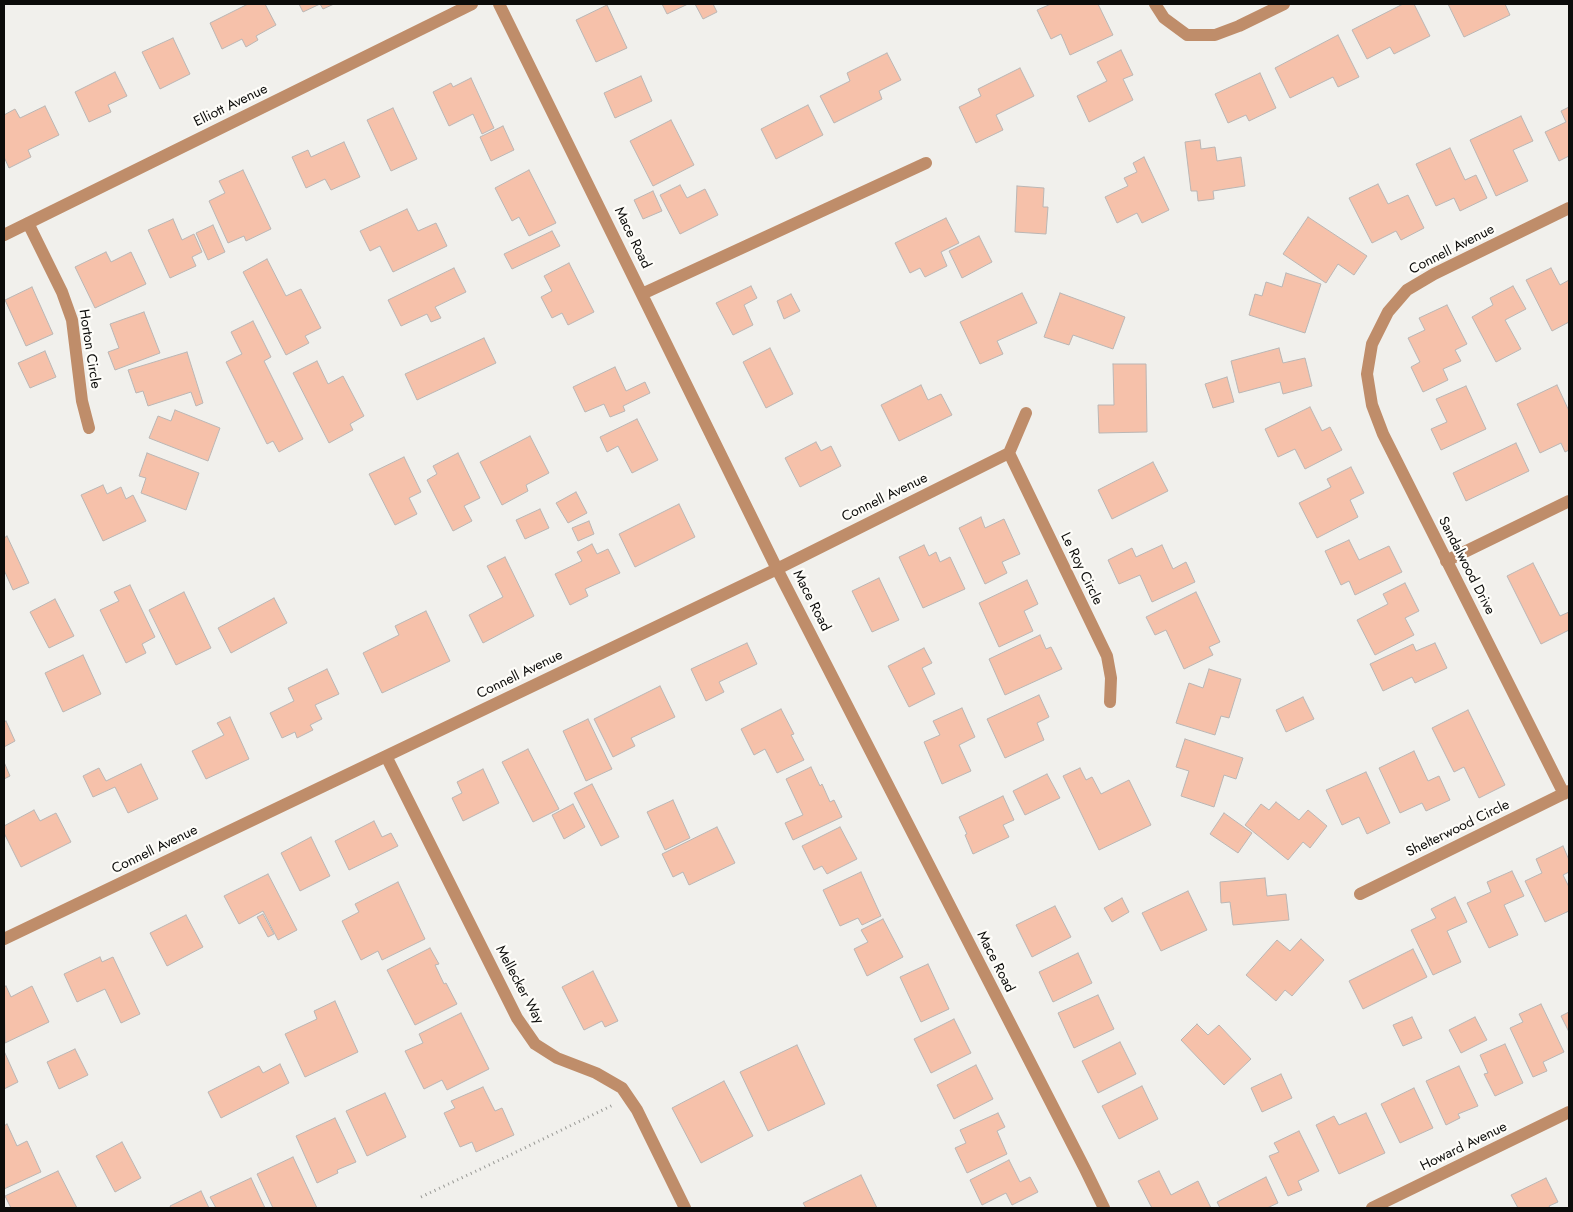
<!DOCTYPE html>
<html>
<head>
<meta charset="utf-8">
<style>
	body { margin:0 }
	#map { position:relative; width:1573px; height:1212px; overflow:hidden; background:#f1f0ec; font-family:Jost,sans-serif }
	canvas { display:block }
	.frame { position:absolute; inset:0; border:5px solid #0c0c0a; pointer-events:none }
</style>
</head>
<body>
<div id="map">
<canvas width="1573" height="1212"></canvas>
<div class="frame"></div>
</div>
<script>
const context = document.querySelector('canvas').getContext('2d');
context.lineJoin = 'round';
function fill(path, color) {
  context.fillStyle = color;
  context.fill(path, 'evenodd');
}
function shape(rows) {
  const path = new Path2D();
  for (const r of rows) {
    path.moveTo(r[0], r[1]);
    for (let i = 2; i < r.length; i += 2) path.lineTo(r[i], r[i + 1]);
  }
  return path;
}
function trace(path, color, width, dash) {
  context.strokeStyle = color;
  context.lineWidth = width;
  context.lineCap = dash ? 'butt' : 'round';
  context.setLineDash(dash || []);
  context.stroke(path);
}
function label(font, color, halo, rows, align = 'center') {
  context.font = font + ' Jost,sans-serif';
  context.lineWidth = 4.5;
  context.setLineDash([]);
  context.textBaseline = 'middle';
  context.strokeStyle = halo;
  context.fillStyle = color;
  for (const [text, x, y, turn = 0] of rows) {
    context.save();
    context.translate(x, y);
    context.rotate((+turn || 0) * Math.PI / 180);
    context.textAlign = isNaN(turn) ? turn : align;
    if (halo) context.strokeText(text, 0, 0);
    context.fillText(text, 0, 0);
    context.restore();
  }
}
const building = shape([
	[248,4,265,4,276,25,256,36,258,40,246,47,242,39,222,49,210,23,248,4],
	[299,4,334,4,323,9,320,4,303,12,299,4],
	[662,4,688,4,667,14,662,4],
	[695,4,713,4,717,12,703,19,695,4],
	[1051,4,1098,4,1113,35,1070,55,1061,34,1051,39,1037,10,1051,4],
	[1403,4,1414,4,1430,36,1394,54,1390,47,1367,59,1352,30,1403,4],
	[1448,4,1505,4,1510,15,1464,37,1448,4],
	[607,5,627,48,596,62,576,20,607,5],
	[1338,35,1359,77,1338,87,1333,77,1290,98,1275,68,1338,35],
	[173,38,190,74,160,89,142,52,173,38],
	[1121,50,1133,75,1123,79,1133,100,1089,122,1077,96,1107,81,1097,62,1121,50],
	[887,53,901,80,879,91,882,99,834,123,820,96,850,81,847,73,887,53],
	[1020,68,1034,96,996,115,1003,130,976,143,959,107,981,96,978,89,1020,68],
	[115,72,127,96,108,105,111,112,89,122,75,92,115,72],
	[1260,73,1276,108,1249,121,1246,115,1228,123,1215,94,1260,73],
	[641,76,652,101,615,118,604,93,641,76],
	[471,78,494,128,482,134,473,114,449,126,433,92,451,83,453,87,471,78],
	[808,105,823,135,776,159,761,129,808,105],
	[45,106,59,135,28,150,31,157,9,168,4,157,4,115,15,109,20,118,45,106],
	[1569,107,1569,156,1559,161,1545,132,1566,122,1561,111,1569,107],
	[393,108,417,159,391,171,367,120,393,108],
	[1521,116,1533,141,1513,150,1528,181,1496,196,1470,140,1521,116],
	[671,120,694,165,653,186,630,141,671,120],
	[503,126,514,150,491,161,480,137,503,126],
	[1200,140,1201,149,1215,147,1217,161,1241,157,1245,186,1213,191,1214,199,1198,201,1197,191,1191,191,1185,142,1200,140],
	[344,142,360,177,331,190,325,179,306,188,292,157,308,150,311,157,344,142],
	[1450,148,1465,180,1476,175,1487,198,1460,211,1454,198,1436,206,1416,164,1450,148],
	[1144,157,1169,210,1142,223,1137,213,1117,223,1105,197,1128,186,1124,178,1137,172,1133,163,1144,157],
	[243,170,271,229,246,241,244,236,228,243,209,201,225,193,219,181,243,170],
	[529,170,556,223,529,236,519,217,512,221,495,188,529,170],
	[1378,184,1388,204,1408,195,1424,228,1401,240,1396,231,1372,243,1349,198,1378,184],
	[680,185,687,198,705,189,718,215,680,234,660,195,680,185],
	[1017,186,1044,188,1043,207,1048,207,1046,234,1015,232,1017,186],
	[653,191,662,211,643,219,634,200,653,191],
	[407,209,418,231,436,223,447,246,393,272,380,246,370,251,360,231,407,209],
	[1308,217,1367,256,1354,275,1338,264,1326,283,1283,254,1308,217],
	[946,218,959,243,941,252,947,266,925,277,920,268,910,273,895,243,946,218],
	[173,219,182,240,194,234,202,252,192,257,196,266,170,278,148,230,173,219],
	[213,225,225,252,208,260,196,233,213,225],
	[552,231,560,246,512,269,504,254,552,231],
	[979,236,992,262,962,278,949,251,979,236],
	[106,252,111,262,131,252,146,284,95,308,75,267,106,252],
	[267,259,286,296,301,289,321,328,305,336,309,343,286,355,243,272,267,259],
	[569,263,594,312,568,325,562,313,552,318,541,297,552,291,544,276,569,263],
	[454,268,466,292,435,307,441,318,431,322,427,314,401,326,388,300,454,268],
	[1551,268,1560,285,1569,280,1569,322,1552,331,1526,280,1551,268],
	[1286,273,1321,284,1305,333,1249,315,1255,294,1262,296,1266,282,1282,287,1286,273],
	[751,286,757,298,744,305,753,325,733,335,716,303,751,286],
	[1513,286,1526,309,1505,320,1521,349,1496,362,1472,317,1493,305,1490,298,1513,286],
	[32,287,53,334,26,346,5,300,32,287],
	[1022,293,1037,323,997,341,1003,354,980,364,960,322,1022,293],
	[1060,293,1125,317,1113,349,1073,335,1069,345,1044,337,1060,293],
	[791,294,800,311,784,319,777,301,791,294],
	[1447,305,1467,344,1455,350,1461,361,1443,369,1448,380,1423,392,1411,367,1420,362,1408,338,1425,330,1419,318,1447,305],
	[144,312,160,353,115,370,108,352,119,348,110,324,144,312],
	[253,321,271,357,264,361,303,439,279,452,273,441,267,444,226,362,242,354,231,332,253,321],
	[484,338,496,363,417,400,405,374,484,338],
	[770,348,793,394,766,408,743,362,770,348],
	[1279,348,1283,363,1305,358,1312,386,1283,394,1280,382,1239,393,1231,361,1279,348],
	[45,351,56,377,30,388,18,363,45,351],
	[187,352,203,403,196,406,191,392,148,406,143,391,136,393,128,370,187,352],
	[317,361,328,384,343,376,364,416,350,424,353,430,329,443,293,373,317,361],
	[1113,364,1146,364,1147,432,1099,433,1098,405,1114,405,1113,364],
	[615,367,626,391,645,382,650,393,623,406,625,411,610,417,604,404,585,412,573,387,615,367],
	[1227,377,1234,402,1213,408,1205,384,1227,377],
	[921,385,928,400,941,394,952,415,899,441,881,405,921,385],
	[1557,385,1569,411,1569,450,1565,452,1561,443,1540,453,1517,404,1557,385],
	[1466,386,1486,429,1441,450,1431,429,1447,422,1436,399,1466,386],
	[1310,407,1322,431,1330,427,1342,450,1305,469,1295,449,1278,457,1265,429,1310,407],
	[175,410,220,428,208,461,149,438,158,416,171,421,175,410],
	[637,419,658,460,632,473,618,446,607,452,600,437,637,419],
	[530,436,549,473,526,485,528,491,502,505,480,462,530,436],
	[816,442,821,451,831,446,841,466,800,487,785,458,816,442],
	[1516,443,1529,471,1466,501,1453,473,1516,443],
	[147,453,199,473,186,510,141,493,146,478,139,476,147,453],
	[458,453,480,498,464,506,472,521,453,531,427,480,437,474,433,466,458,453],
	[404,457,421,492,409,498,417,514,395,525,369,474,404,457],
	[1153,462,1168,491,1112,519,1098,490,1153,462],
	[1351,467,1364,493,1350,500,1358,517,1317,538,1299,503,1331,487,1327,479,1351,467],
	[103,485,107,494,121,487,126,499,133,495,146,521,103,541,81,495,103,485],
	[576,492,587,513,568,523,556,503,576,492],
	[679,504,695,537,635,567,619,534,679,504],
	[540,509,549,528,525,539,516,520,540,509],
	[981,517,985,528,1004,519,1020,554,1002,562,1007,573,985,584,959,528,981,517],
	[589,521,594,534,578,541,572,528,589,521],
	[7,536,29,583,13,590,4,570,4,538,7,536],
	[1349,540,1359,560,1389,546,1402,572,1355,595,1349,581,1341,585,1325,551,1349,540],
	[592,544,597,554,608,549,620,573,585,589,588,596,570,605,555,574,582,561,577,552,592,544],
	[924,545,929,556,936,552,940,562,950,557,965,589,923,608,899,557,924,545],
	[1162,545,1173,569,1186,562,1195,582,1152,602,1140,575,1119,584,1108,560,1132,548,1136,557,1162,545],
	[505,557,534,616,483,643,469,615,503,597,487,566,505,557],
	[1533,563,1560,616,1569,612,1569,630,1541,644,1507,576,1533,563],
	[879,578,899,620,872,632,852,591,879,578],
	[1027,580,1038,604,1024,611,1033,631,999,647,979,603,1027,580],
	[1405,583,1419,611,1405,618,1414,635,1375,655,1357,620,1388,604,1383,594,1405,583],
	[130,585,155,637,142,644,146,653,126,663,100,610,119,601,114,592,130,585],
	[184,592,211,648,176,665,149,610,184,592],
	[1196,592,1220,642,1209,647,1213,655,1184,669,1166,630,1155,635,1146,617,1196,592],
	[274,598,287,623,231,653,218,628,274,598],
	[55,599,74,636,49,648,30,612,55,599],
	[426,611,450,661,382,693,363,653,399,635,395,626,426,611],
	[1040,635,1046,649,1051,647,1062,669,1005,695,989,659,1040,635],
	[747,643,757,664,719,682,724,692,706,701,691,669,747,643],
	[1435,643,1447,668,1415,683,1412,677,1383,691,1370,664,1413,644,1416,651,1435,643],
	[924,648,932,663,922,668,935,694,909,707,888,666,924,648],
	[83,655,101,694,63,712,45,673,83,655],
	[327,669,339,694,315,705,322,719,310,725,313,730,297,738,295,732,282,738,270,713,294,701,288,688,327,669],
	[1209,669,1241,679,1229,718,1221,716,1215,735,1176,723,1189,683,1203,688,1209,669],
	[660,686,675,717,631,738,635,746,613,757,594,719,660,686],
	[1039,695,1049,717,1037,723,1044,740,1005,758,987,719,1039,695],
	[1303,697,1314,719,1286,732,1276,710,1303,697],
	[962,708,975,737,959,745,971,771,942,784,924,742,940,735,933,721,962,708],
	[781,709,794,734,791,735,804,760,777,773,765,749,754,755,741,729,781,709],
	[1468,710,1505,785,1479,798,1464,767,1454,772,1432,728,1468,710],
	[230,717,249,759,206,779,192,751,224,735,217,723,230,717],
	[588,719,612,769,586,781,563,731,588,719],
	[6,721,15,741,4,747,4,722,6,721],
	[1185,739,1243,758,1236,779,1224,775,1214,807,1181,796,1189,771,1176,767,1185,739],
	[528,749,559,809,533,822,502,762,528,749],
	[1414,751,1428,781,1439,776,1450,800,1426,811,1422,803,1400,813,1379,768,1414,751],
	[4,762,10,776,4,779,4,762],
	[141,764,158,799,128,813,115,787,93,797,83,776,99,768,106,781,141,764],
	[811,767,820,786,822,784,830,802,834,800,842,817,793,840,785,823,803,815,786,779,811,767],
	[1080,768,1086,780,1092,777,1101,794,1129,780,1151,825,1099,850,1063,776,1080,768],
	[483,769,499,803,463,821,452,798,462,793,457,782,483,769],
	[1366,772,1390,823,1367,834,1359,817,1342,825,1326,790,1366,772],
	[1047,774,1060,798,1025,815,1013,791,1047,774],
	[592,784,619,837,601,846,574,793,592,784],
	[1003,796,1014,820,1003,825,1009,837,973,854,965,835,967,834,959,817,1003,796],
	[673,800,690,838,665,850,647,812,673,800],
	[1276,802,1299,820,1308,810,1327,826,1310,848,1303,842,1288,860,1245,825,1261,804,1269,810,1276,802],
	[573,804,585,827,564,839,552,815,573,804],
	[34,810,40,821,56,813,71,842,21,867,4,833,4,826,34,810],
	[1224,813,1252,833,1238,853,1210,834,1224,813],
	[374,821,382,837,391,833,398,846,349,870,335,841,374,821],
	[717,827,735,863,689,885,683,872,673,877,662,854,717,827],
	[840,827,857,859,827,874,822,866,814,870,802,846,840,827],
	[311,837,330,876,300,891,281,853,311,837],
	[1563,846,1569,860,1569,872,1563,875,1569,887,1569,911,1545,922,1525,881,1542,873,1536,859,1563,846],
	[1512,871,1524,896,1504,905,1518,935,1489,948,1467,903,1491,892,1487,882,1512,871],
	[861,872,881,916,862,925,858,918,840,926,823,890,861,872],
	[268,874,297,930,278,940,263,911,239,924,224,896,268,874],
	[1265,878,1267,896,1286,894,1289,920,1233,925,1230,902,1221,903,1220,882,1265,878],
	[398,882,425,939,382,960,378,951,361,960,342,921,359,912,355,904,398,882],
	[1188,891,1207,930,1161,951,1142,913,1188,891],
	[1455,897,1467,922,1447,931,1461,962,1433,975,1411,930,1436,918,1431,909,1455,897],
	[1122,898,1129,912,1112,922,1104,908,1122,898],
	[1055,906,1071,937,1032,957,1016,925,1055,906],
	[263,914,274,934,268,937,257,917,263,914],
	[186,915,203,947,167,966,150,933,186,915],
	[883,919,903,957,867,976,854,949,868,942,861,930,883,919],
	[1301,939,1324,960,1292,996,1285,990,1276,1001,1246,975,1277,940,1290,951,1301,939],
	[430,948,439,964,435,965,444,984,446,983,457,1004,415,1025,387,970,430,948],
	[1413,949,1427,977,1363,1009,1349,981,1413,949],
	[1078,953,1092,983,1053,1002,1039,972,1078,953],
	[100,957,102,962,113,957,140,1014,121,1023,105,989,77,1002,64,974,100,957],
	[928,964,949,1009,921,1022,900,977,928,964],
	[593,971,618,1021,605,1027,602,1021,584,1030,562,987,593,971],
	[6,986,11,997,32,986,49,1022,5,1043,4,987,6,986],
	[1098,995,1114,1029,1074,1048,1058,1013,1098,995],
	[335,1001,358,1052,305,1077,285,1034,317,1019,314,1011,335,1001],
	[1541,1004,1564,1052,1543,1062,1547,1071,1533,1077,1510,1028,1523,1022,1519,1014,1541,1004],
	[1569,1012,1569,1032,1561,1016,1569,1012],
	[461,1013,489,1069,447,1090,442,1080,424,1089,405,1051,423,1043,419,1034,461,1013],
	[1412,1017,1422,1038,1403,1046,1393,1025,1412,1017],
	[1475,1017,1487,1040,1461,1053,1449,1030,1475,1017],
	[954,1019,971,1053,931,1073,914,1039,954,1019],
	[1197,1024,1208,1035,1219,1025,1251,1059,1224,1085,1181,1040,1197,1024],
	[1120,1042,1136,1074,1098,1093,1082,1061,1120,1042],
	[1505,1044,1523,1083,1495,1096,1484,1074,1488,1073,1480,1055,1505,1044],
	[797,1045,825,1104,768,1131,740,1072,797,1045],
	[75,1049,88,1075,59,1089,47,1062,75,1049],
	[4,1051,18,1082,4,1089,4,1051],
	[280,1064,289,1083,221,1118,208,1092,259,1066,263,1073,280,1064],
	[976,1065,993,1099,954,1119,937,1085,976,1065],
	[1459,1066,1478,1106,1458,1114,1460,1118,1446,1125,1426,1081,1459,1066],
	[1281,1074,1292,1098,1262,1112,1251,1088,1281,1074],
	[724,1081,753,1136,701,1163,672,1108,724,1081],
	[1142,1086,1158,1119,1119,1139,1102,1106,1142,1086],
	[483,1087,495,1111,502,1108,514,1135,476,1152,472,1142,460,1147,444,1113,455,1108,451,1101,483,1087],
	[1414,1088,1433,1128,1400,1143,1381,1104,1414,1088],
	[385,1093,406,1137,367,1156,346,1111,385,1093],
	[998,1113,1005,1127,997,1131,1007,1154,967,1173,955,1148,966,1143,960,1130,998,1113],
	[1366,1113,1385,1153,1339,1174,1316,1125,1334,1116,1339,1125,1366,1113],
	[335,1118,356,1162,337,1170,338,1173,317,1183,296,1136,335,1118],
	[7,1124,17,1146,27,1141,41,1172,4,1189,4,1126,7,1124],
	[1299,1131,1319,1171,1298,1181,1302,1190,1288,1196,1269,1156,1279,1152,1274,1143,1299,1131],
	[122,1142,141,1178,115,1192,96,1156,122,1142],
	[293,1157,317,1208,273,1208,257,1174,293,1157],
	[1009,1160,1020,1182,1030,1177,1038,1192,1012,1205,1006,1193,982,1205,970,1180,1009,1160],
	[58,1171,77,1208,11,1208,5,1196,58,1171],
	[1159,1171,1171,1195,1198,1181,1211,1208,1152,1208,1138,1181,1159,1171],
	[861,1175,877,1208,806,1208,803,1203,861,1175],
	[1266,1177,1278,1203,1267,1208,1220,1208,1217,1202,1266,1177],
	[251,1178,265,1208,216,1208,210,1197,251,1178],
	[1546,1178,1558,1202,1549,1206,1550,1208,1518,1208,1511,1195,1546,1178],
	[201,1191,209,1208,171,1208,170,1206,201,1191]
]);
fill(building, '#f6c1aa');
trace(building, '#bab6b4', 1);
trace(shape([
	[421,1197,508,1156,613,1105]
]), '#989894', 3, [1, 4]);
trace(shape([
	[499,4,777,569,1085,1169,1104,1208],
	[1155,4,1164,18,1187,35,1215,35,1239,26,1284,4],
	[28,223,62,292,72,320,82,401,89,428],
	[4,235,472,4],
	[642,294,926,163],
	[1009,453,1107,656,1111,678,1110,702],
	[1446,561,1569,501],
	[386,756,517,1018,535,1044,557,1058,596,1073,622,1088,637,1110,685,1208],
	[1564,794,1383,434,1372,405,1367,374,1372,344,1388,312,1407,290,1434,274,1569,208],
	[1360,894,1569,791],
	[4,939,777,569,1009,453,1026,413],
	[1372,1208,1569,1112]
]), '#bf8d6a', 12);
label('14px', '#0c0c0a', '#fefdf9', [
	["Elliott Avenue",231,106,-26],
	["Mace Road",632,238,64],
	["Connell Avenue",1452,250,-27],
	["Horton Circle",89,349,81],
	["Connell Avenue",885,498,-26],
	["Sandalwood Drive",1466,566,63],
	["Le Roy Circle",1081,569,64],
	["Mace Road",811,601,63],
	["Connell Avenue",520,675,-26],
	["Shelterwood Circle",1458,829,-26],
	["Connell Avenue",155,850,-26],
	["Mace Road",995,962,63],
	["Mellecker Way",519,985,62],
	["Howard Avenue",1464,1147,-26]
]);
</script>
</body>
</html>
